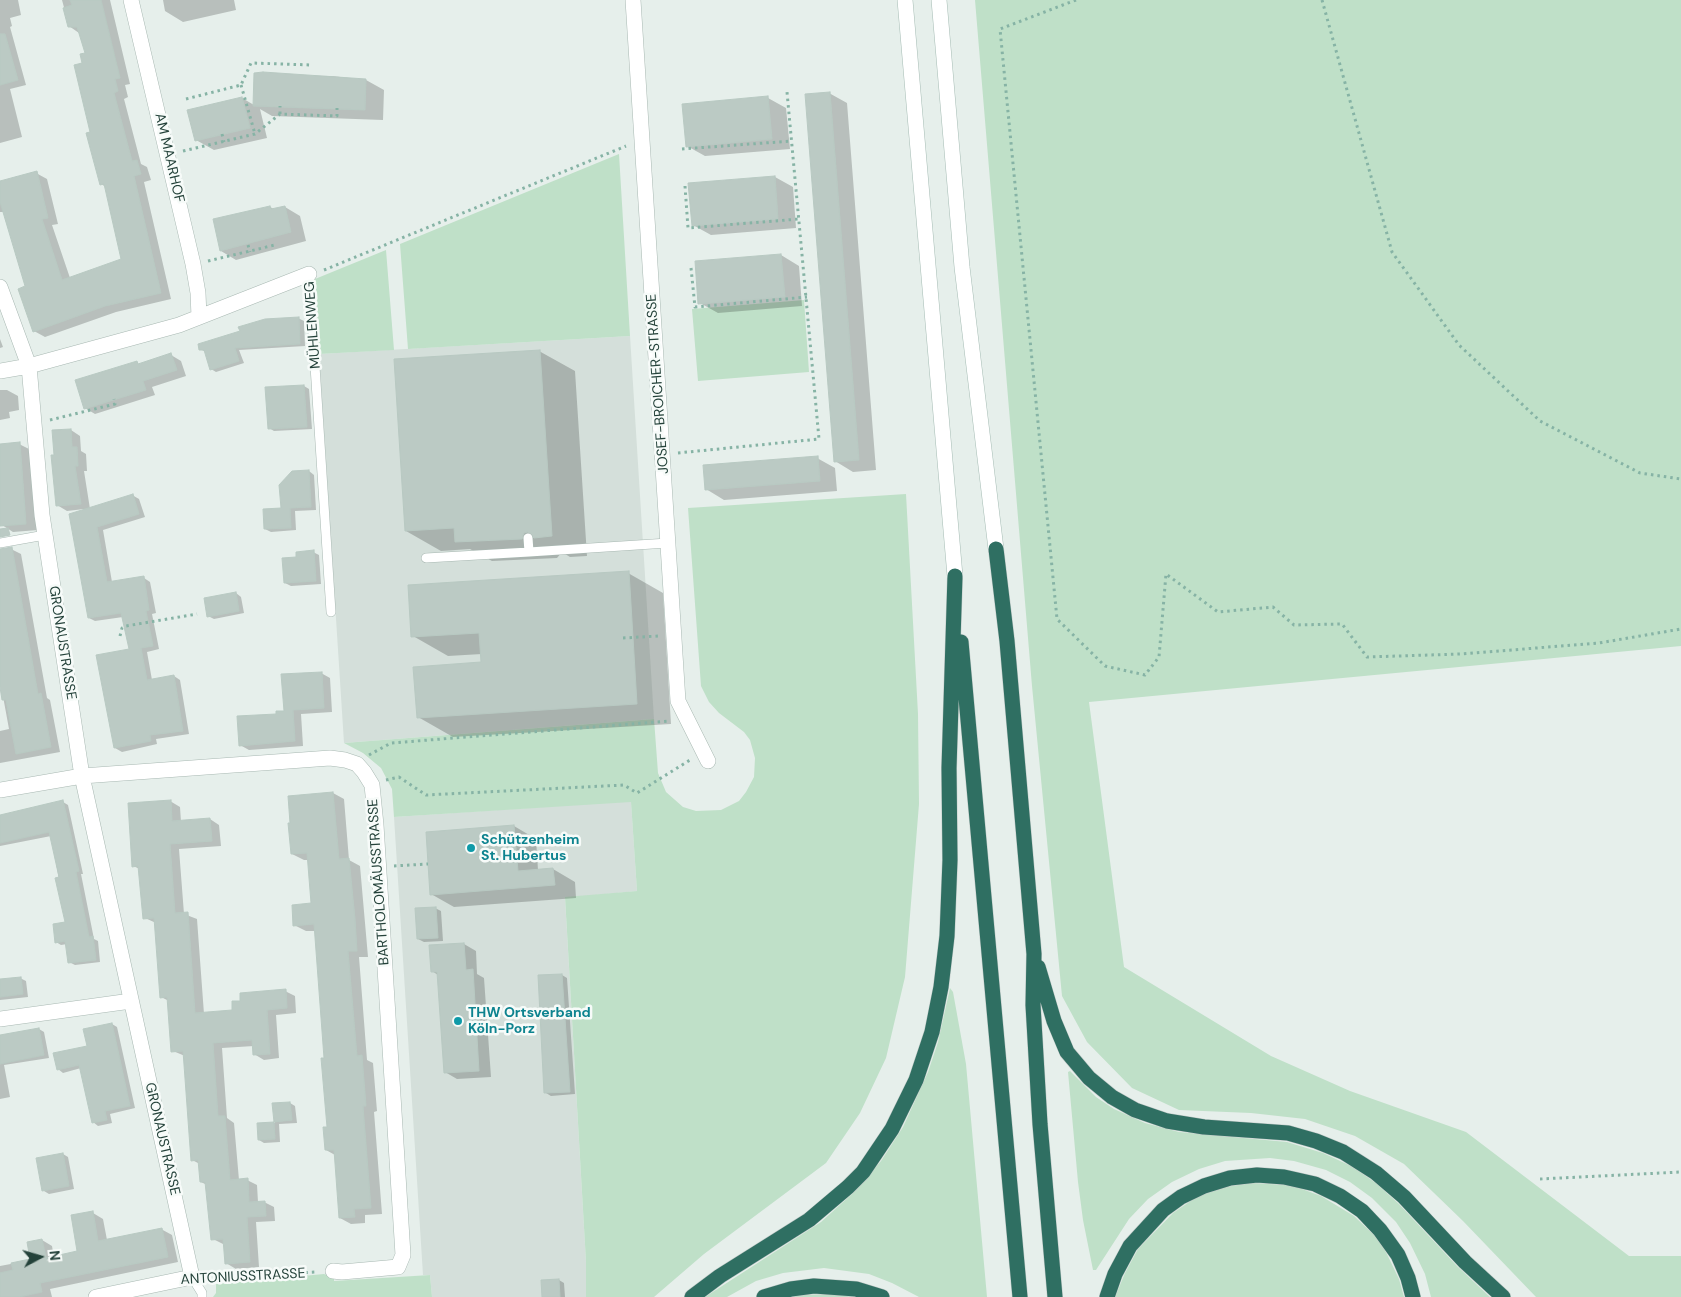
<!DOCTYPE html>
<html>
<head>
<meta charset="utf-8">
<style>
	body { margin:0 }
	#map { position:relative; width:1681px; height:1297px; overflow:hidden; background:#e6efeb; font-family:"DM Sans",sans-serif }
	canvas { display:block }
	.north { position:absolute; left:15px; top:1232px; width:50px; height:50px; -webkit-text-stroke:4px #f7fbf9; paint-order:stroke; rotate:84deg; font-size:14px; font-weight:700; line-height:20px; text-align:center; color:#24423a }
	.north::after { content:''; display:block; margin:auto; width:18px; height:22px; background:#24423a; clip-path:polygon(50% 0,100% 100%,50% 72%,0 100%) }
</style>
</head>
<body>
<div id="map">
<canvas width="1681" height="1297"></canvas>
<div class="north">N</div>
</div>
<script>
const context = document.querySelector('canvas').getContext('2d');
context.lineJoin = 'round';
function fill(path, color) {
  context.fillStyle = color;
  context.fill(path, 'evenodd');
}
function shape(rows) {
  const path = new Path2D();
  for (const r of rows) {
    path.moveTo(r[0], r[1]);
    for (let i = 2; i < r.length; i += 2) path.lineTo(r[i], r[i + 1]);
  }
  return path;
}
function trace(path, color, width, dash) {
  context.strokeStyle = color;
  context.lineWidth = width;
  context.lineCap = dash ? 'butt' : 'round';
  context.setLineDash(dash || []);
  context.stroke(path);
}
function label(font, color, halo, rows, align = 'center') {
  context.font = font + ' "DM Sans",sans-serif';
  context.lineWidth = 5;
  context.setLineDash([]);
  context.textBaseline = 'middle';
  context.strokeStyle = halo;
  context.fillStyle = color;
  for (const [text, x, y, turn = 0] of rows) {
    context.save();
    context.translate(x, y);
    context.rotate((+turn || 0) * Math.PI / 180);
    context.textAlign = isNaN(turn) ? turn : align;
    if (halo) context.strokeText(text, 0, 0);
    context.fillText(text, 0, 0);
    context.restore();
  }
}
fill(shape([
	[630,336,654,719,344,743,319,354],
	[631,801,637,891,565,898,586,1262,586,1297,432,1297,430,1275,423,1275,394,817]
]), '#d4dfda');
fill(shape([
	[975,0,1681,0,1681,646,1089,702,1124,967,1271,1056,1350,1091,1466,1132,1629,1256,1681,1256,1681,1297,1536,1297,1463,1221,1404,1164,1355,1136,1305,1119,1251,1113,1179,1110,1132,1088,1087,1042,1062,996,1032,686],
	[619,154,630,336,408,349,400,244],
	[386,250,394,350,319,354,315,279],
	[804,300,809,372,698,381,692,309],
	[906,494,918,714,919,804,905,977,886,1058,860,1113,826,1163,704,1254,654,1297,586,1297,586,1262,565,897,637,891,631,802,394,817,392,789,381,768,363,753,344,743,654,719,658,773,666,792,683,807,696,811,721,810,739,801,746,792,754,777,755,758,750,740,744,732,719,713,709,702,701,686,688,508],
	[950,988,953,992,966,1064,987,1297,919,1297,892,1283,869,1274,824,1268,783,1273,756,1281,727,1297,705,1297,821,1222,853,1193,881,1161,903,1127,928,1072,938,1042],
	[1070,1071,1096,1097,1114,1109,1145,1123,1179,1132,1287,1142,1323,1153,1351,1166,1376,1183,1399,1204,1457,1266,1490,1297,1431,1297,1425,1274,1410,1243,1396,1222,1372,1198,1350,1182,1326,1170,1294,1161,1270,1158,1225,1161,1199,1169,1172,1182,1148,1199,1129,1219,1096,1270,1093,1270,1083,1220,1078,1182,1068,1072],
	[1253,1183,1285,1185,1302,1189,1321,1196,1354,1216,1374,1235,1385,1250,1399,1279,1404,1297,1115,1297,1125,1273,1138,1249,1173,1213,1195,1198,1210,1192,1231,1186],
	[324,1274,334,1278,334,1281,430,1275,432,1297,213,1297,216,1293,216,1284],
	[828,1294,856,1297,790,1297,803,1295]
]), '#bfe0c8');
fill(shape([
	[0,0,18,0,21,15,10,18,12,26,10,27,26,85,10,89,22,137,0,143],
	[62,0,110,0,130,84,125,85,128,97,124,99,141,164,147,167,151,180,144,182,171,299,116,312,45,337,34,331,27,287,4,212,0,212,0,182,36,173,47,179,58,224,52,225,70,278,123,260,106,187,101,184,84,64,86,54,79,33,69,26],
	[163,0,234,0,236,10,183,22,165,11],
	[255,75,332,76,366,80,384,90,383,120,272,116,260,109,267,138,214,150,196,140,242,98,254,105],
	[829,93,847,103,876,470,853,472,835,461],
	[768,98,786,108,790,149,705,156,687,146],
	[775,177,793,187,796,228,711,235,693,225],
	[270,207,274,209,285,207,300,216,306,241,236,260,221,251],
	[781,255,799,266,802,306,718,313,700,303],
	[298,318,304,321,305,346,239,350,244,363,216,372,211,369,206,352,200,349],
	[0,339,3,347,0,348],
	[539,351,575,371,587,556,570,557,562,552,557,558,492,561,470,549,441,551,406,531],
	[171,355,181,361,186,376,152,387,155,395,95,414,85,408,136,362,140,365],
	[304,386,309,389,312,429,274,431,269,428],
	[0,390,7,390,18,396,19,410,9,412,10,418,0,420],
	[71,430,80,436,81,451,86,454,87,471,84,471,90,509,132,495,139,499,145,517,103,530,112,582,144,578,150,582,156,613,152,614,159,649,147,652,152,680,174,676,180,680,189,734,156,739,157,744,122,752,115,748,131,650,123,617,95,621,89,618,84,509,67,511,57,505,55,456],
	[19,444,31,450,38,530,13,532,2,525,0,446],
	[817,458,835,468,837,491,724,500,706,489],
	[309,471,314,475,316,510,295,511,296,530,271,532,265,529,282,510],
	[11,549,21,554,47,698,50,700,60,752,0,763,0,731,9,729,0,680,0,550],
	[313,552,319,555,321,584,291,586,285,583,298,559],
	[628,573,663,593,671,724,453,737,418,717,482,663,482,654,448,656,413,636],
	[236,593,241,597,244,613,214,619,208,616],
	[321,673,330,678,332,712,301,714,303,746,249,750,240,745,277,715,285,712],
	[333,793,344,799,349,860,360,866,368,957,359,957,367,1060,373,1063,377,1111,374,1112,382,1214,365,1215,365,1223,351,1224,340,1218,335,1155,326,1150,328,1128,325,1059,315,931,306,931,294,925,313,905,309,860,304,860,292,854],
	[170,801,180,807,181,822,210,819,219,825,221,846,179,849,184,914,197,919,204,1014,234,1011,242,1002,285,991,295,996,296,1013,276,1015,279,1058,264,1060,254,1054,254,1046,222,1048,227,1118,234,1123,239,1180,247,1180,257,1185,258,1202,264,1202,274,1207,275,1221,256,1222,259,1267,236,1269,226,1263,225,1245,213,1239,207,1185,201,1182,200,1164,192,1160,185,1056,173,1051,169,1001,161,997,156,923,145,918,140,869,133,866],
	[63,802,68,805,83,874,81,874,94,939,98,941,100,962,75,965,69,962,67,944,61,945,56,942,67,923,51,836,0,846,0,816],
	[514,826,536,839,538,870,553,869,575,882,576,898,454,907,431,894],
	[435,908,441,911,443,941,424,942,418,939],
	[464,944,476,951,477,974,484,978,491,1077,457,1079,445,1072,438,975,432,971],
	[562,975,567,978,575,1094,551,1096,546,1093],
	[20,978,26,981,28,997,0,1000,0,980],
	[112,1024,117,1027,135,1108,110,1114,112,1123,98,1126,93,1122,81,1068,63,1073,58,1069,88,1047],
	[39,1029,44,1032,49,1058,4,1065,10,1097,0,1099,0,1050],
	[290,1103,295,1106,297,1123,279,1124,280,1142,264,1143,259,1140,258,1124,275,1123,273,1105],
	[63,1154,68,1157,74,1189,49,1194,44,1191],
	[93,1213,103,1219,107,1240,161,1229,172,1235,178,1262,50,1289,52,1297,0,1297,0,1266,32,1260,42,1240,52,1246,54,1258,79,1252],
	[559,1280,564,1283,565,1297,544,1297]
]), '#0003');
const building = shape([
	[70,0,101,0,120,78,115,79,118,91,114,93,132,161,137,160,141,174,134,176,161,293,105,306,33,332,18,289,25,286,0,202,0,181,37,171,48,218,42,219,62,280,121,259,104,184,100,185,86,133,90,132,74,65,82,63,80,54,85,53,77,27,68,27,63,8,72,5,70,0],
	[0,34,5,34,18,80,0,85,0,34],
	[263,72,366,79,365,110,253,106,254,73,263,72],
	[830,92,859,460,834,462,805,94,830,92],
	[768,96,772,139,686,147,682,104,768,96],
	[242,97,250,128,195,141,187,110,242,97],
	[775,176,778,219,692,226,688,183,775,176],
	[270,206,271,209,285,206,291,232,220,251,213,219,270,206],
	[781,254,785,297,698,304,695,261,781,254],
	[299,317,300,344,235,348,239,361,210,370,204,350,199,350,198,344,240,331,238,327,265,319,299,317],
	[540,350,552,536,534,538,528,532,524,533,522,539,455,542,454,528,405,531,394,359,540,350],
	[171,353,177,370,143,381,146,390,84,409,75,380,137,361,138,364,171,353],
	[304,385,307,427,268,429,265,387,304,385],
	[71,429,72,447,77,447,78,466,75,466,81,504,56,506,51,455,54,455,52,430,71,429],
	[20,442,26,524,0,526,0,444,20,442],
	[818,456,820,481,705,490,703,465,818,456],
	[309,470,311,507,290,508,291,528,264,529,263,509,281,508,279,485,292,471,309,470],
	[133,494,139,514,97,527,107,582,144,576,149,610,146,611,153,646,141,648,147,680,174,675,183,731,150,735,151,741,114,748,96,655,129,649,121,613,88,618,69,514,133,494],
	[8,528,10,535,0,537,0,529,8,528],
	[12,547,38,694,41,693,51,747,16,754,6,700,2,700,0,687,0,549,12,547],
	[314,550,316,581,284,583,282,558,296,557,296,552,314,550],
	[629,571,637,704,417,718,413,667,481,662,479,633,411,637,408,585,629,571],
	[236,592,239,611,207,617,204,598,236,592],
	[322,672,324,708,293,710,295,741,239,746,237,716,276,714,276,711,284,711,281,674,322,672],
	[333,792,339,859,349,858,355,919,357,951,348,951,357,1056,362,1055,366,1106,363,1106,371,1208,354,1209,355,1217,339,1218,334,1150,325,1150,323,1127,327,1127,321,1058,324,1058,314,924,293,926,292,905,311,903,307,853,291,854,288,823,290,823,288,796,333,792],
	[63,800,79,871,76,872,89,937,93,936,96,960,68,963,65,941,55,943,53,924,65,922,55,878,59,877,49,832,0,843,0,815,63,800],
	[171,800,172,821,210,818,212,841,170,844,175,913,188,912,195,1013,232,1010,232,1001,240,1001,240,993,286,989,287,1008,267,1010,270,1054,253,1055,252,1040,213,1043,218,1116,225,1116,230,1180,248,1178,249,1202,265,1201,266,1216,247,1217,250,1262,225,1264,223,1239,211,1240,205,1182,200,1182,198,1160,191,1161,183,1051,171,1052,167,997,160,998,154,918,143,919,138,866,132,867,128,803,171,800],
	[514,825,518,871,553,868,555,885,430,895,426,832,514,825],
	[436,907,438,938,417,939,415,908,436,907],
	[464,943,466,970,473,969,479,1071,444,1073,437,972,431,972,429,945,464,943],
	[562,974,570,1092,544,1093,538,975,562,974],
	[21,977,23,994,0,997,0,979,21,977],
	[112,1023,130,1106,105,1111,107,1120,92,1123,79,1065,57,1070,53,1053,87,1046,83,1029,112,1023],
	[39,1028,44,1055,0,1064,0,1035,39,1028],
	[290,1102,292,1120,274,1122,272,1103,290,1102],
	[274,1122,275,1139,258,1140,257,1123,274,1122],
	[63,1153,69,1186,42,1191,36,1158,63,1153],
	[93,1211,98,1241,162,1228,168,1257,40,1283,42,1292,19,1297,0,1297,0,1273,13,1270,11,1263,30,1259,27,1242,42,1239,46,1258,77,1251,71,1215,93,1211],
	[559,1279,560,1297,542,1297,541,1280,559,1279]
]);
fill(building, '#bbcac4');
trace(building, '#b8c9c2', 1);
const service = shape([
	[309,274,331,612],
	[528,538,529,552,668,543],
	[0,543,45,535],
	[426,558,529,552],
	[192,1277,202,1293,202,1297]
]);
const minor = shape([
	[131,0,193,264,198,293,199,317],
	[633,0,678,701,708,761],
	[0,287,29,366,42,515,82,776,192,1277,96,1297],
	[0,371,29,366,179,325,309,274],
	[0,790,82,776,330,758,345,760,357,764,364,772,372,785,376,825,403,1255,398,1267,342,1272,333,1271],
	[0,1019,131,1001]
]);
const secondary = shape([
	[905,0,955,576],
	[939,0,962,267,996,549]
]);
const motorway = shape([
	[996,549,1007,641,1034,954,1033,1005,1040,1124,1055,1297],
	[961,642,1020,1297],
	[1038,967,1054,1021,1067,1052,1089,1078,1112,1097,1135,1110,1167,1121,1204,1127,1288,1133,1316,1141,1343,1152,1376,1173,1404,1197,1465,1262,1503,1297],
	[692,1297,720,1276,809,1220,848,1187,863,1172,892,1129,916,1080,932,1032,941,987,947,936,950,860,949,768,955,576],
	[764,1297,791,1289,814,1286,856,1289,882,1297],
	[1107,1297,1115,1274,1130,1246,1163,1210,1181,1197,1204,1186,1230,1178,1257,1175,1284,1177,1315,1184,1340,1196,1362,1211,1380,1230,1398,1255,1408,1278,1413,1297]
]);
trace(service, '#a8b8b2', 10);
trace(minor, '#a8b8b2', 16);
trace(secondary, '#a4bbb3', 16);
trace(motorway, '#c2cac8', 16);
trace(shape([
	[1076,0,1000,29,1057,619,1105,666,1145,675,1159,657,1166,574,1218,612,1273,607,1294,625,1342,624,1367,657,1461,654,1599,643,1681,629],
	[1322,0,1392,252,1459,345,1540,421,1640,473,1681,479],
	[241,85,255,134],
	[186,99,241,85,251,63,312,65],
	[280,114,280,106],
	[222,134,224,142],
	[682,149,792,141],
	[183,151,255,134,280,114,337,116,337,108],
	[685,186,688,228,799,219],
	[248,245,250,252],
	[208,261,275,245],
	[691,268,695,307,807,297],
	[324,270,626,146],
	[50,420,115,404,114,399],
	[678,453,819,439,787,92],
	[120,636,122,628,126,626,197,614],
	[623,638,658,636],
	[369,755,391,743,669,721],
	[386,780,399,777,426,795,624,785,637,793,690,760],
	[394,866,428,864],
	[1540,1179,1681,1172],
	[208,1278,316,1272]
]), '#86b3a5', 3, [2.5, 4]);
trace(service, '#fff', 9);
trace(minor, '#fff', 15);
trace(secondary, '#fff', 15);
trace(motorway, '#2f6f62', 15);
for (const [x, y, r, color] of [
	[471,848,5,"#0f9aa8"],
	[458,1021,5,"#0f9aa8"]
]) {
  const dot = new Path2D();
  dot.arc(x, y, r, 0, 2 * Math.PI);
  context.fillStyle = color;
  context.fill(dot);
  trace(dot, '#f7fbf9', 2);
}
label('14px', '#24423a', '#f7fbf9', [
	["AM MAARHOF",169,158,77],
	["MÜHLENWEG",313,325,-94],
	["JOSEF-BROICHER-STRASSE",658,384,-94],
	["GRONAUSTRASSE",62,643,81],
	["BARTHOLOMÄUSSTRASSE",379,882,-94],
	["GRONAUSTRASSE",162,1139,77],
	["ANTONIUSSTRASSE",243,1277,-3]
]);
label('bold 14px', '#0d838f', '#f7fbf9', [
	["Schützenheim",481,840],
	["St. Hubertus",481,856],
	["THW Ortsverband",468,1013],
	["Köln-Porz",468,1029]
], 'left');
</script>
</body>
</html>
